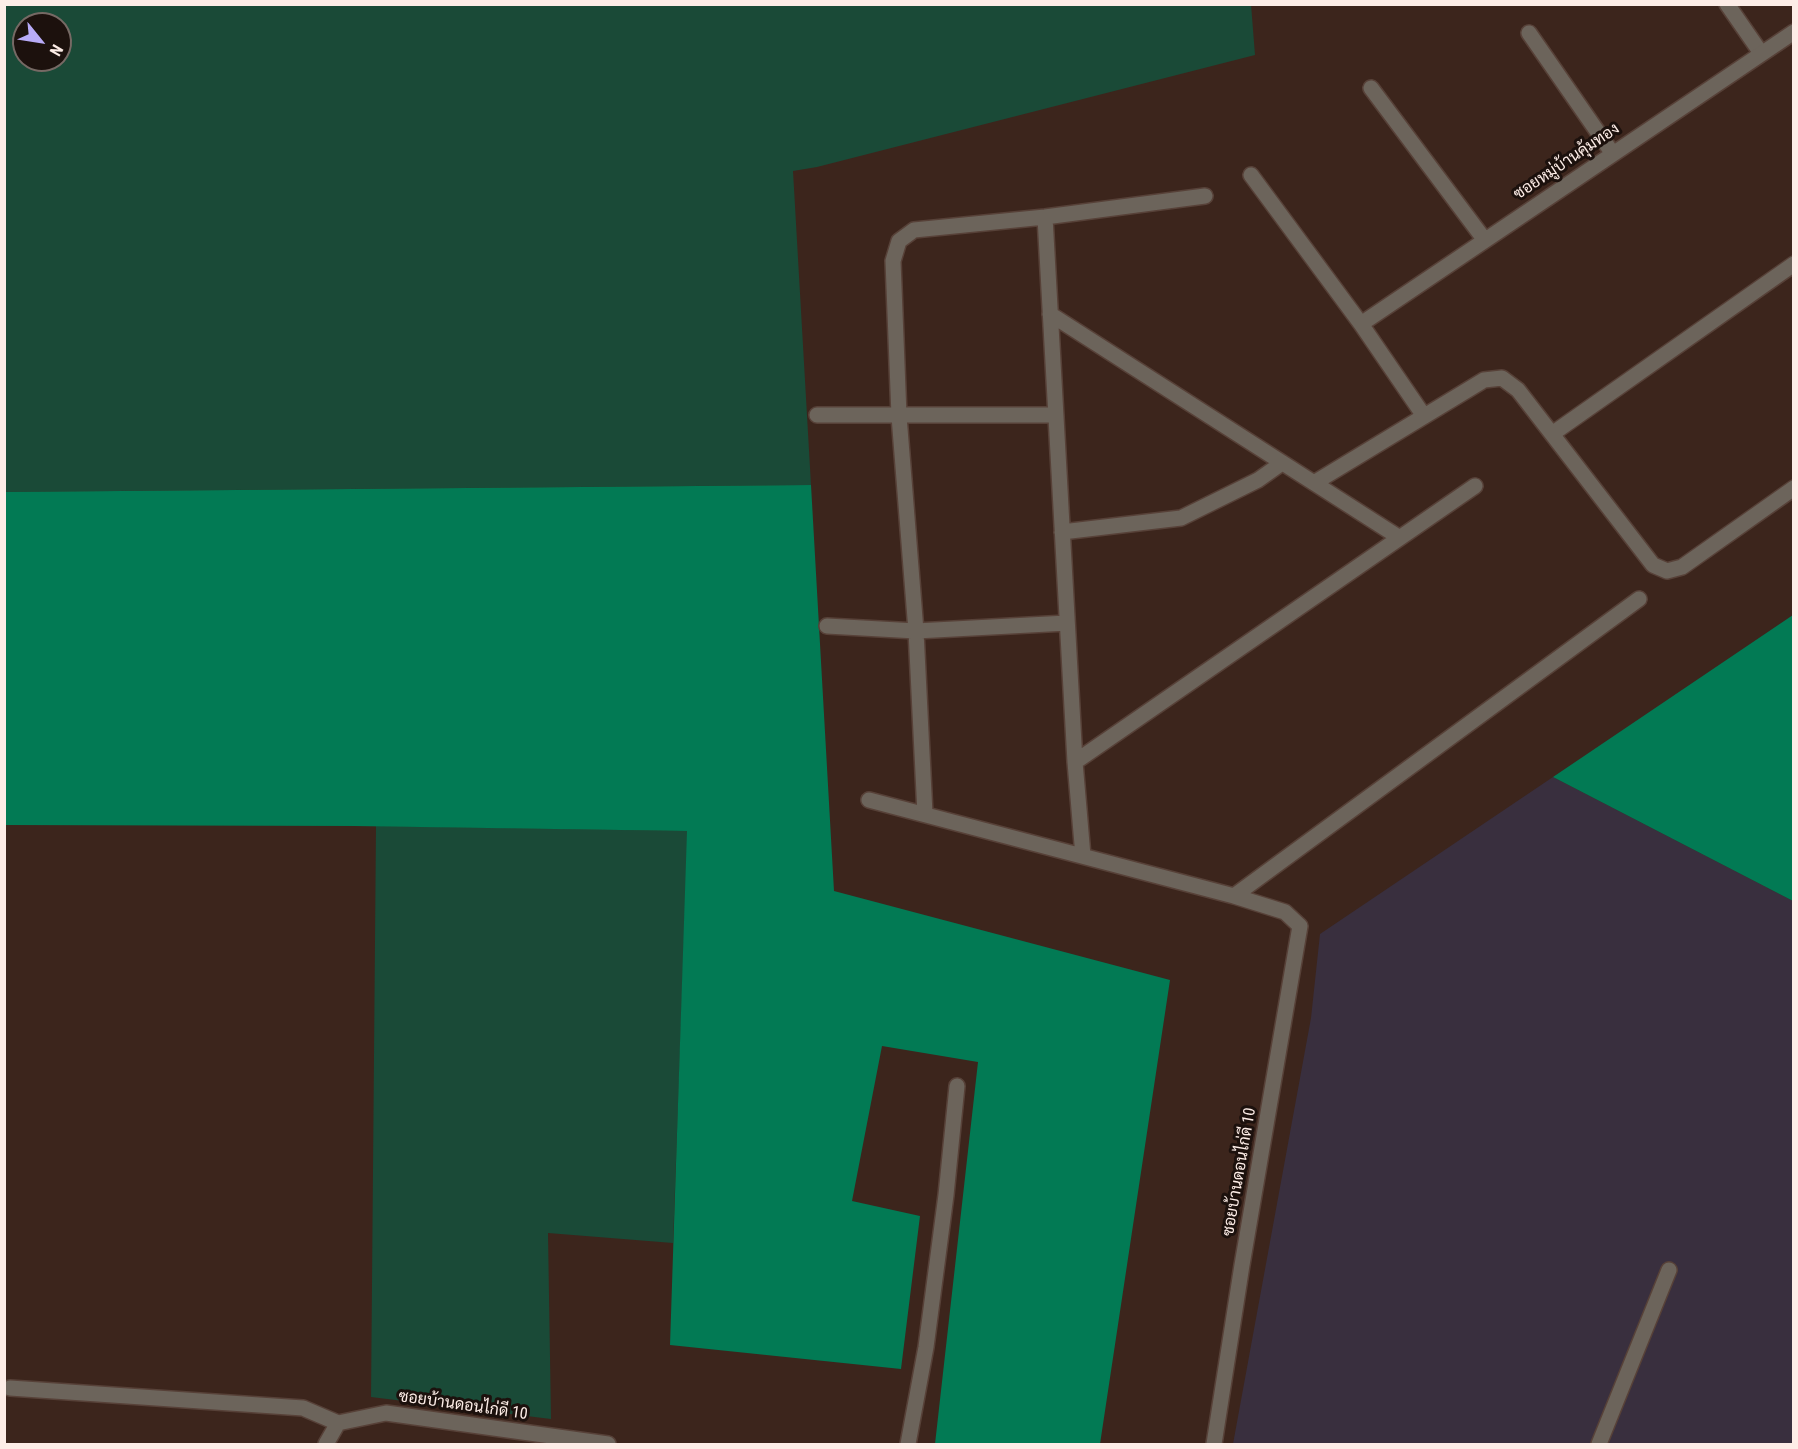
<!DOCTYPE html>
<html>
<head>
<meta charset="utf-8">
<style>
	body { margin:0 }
	#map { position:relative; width:1798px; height:1449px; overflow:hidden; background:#3c251c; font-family:"Roboto Condensed",sans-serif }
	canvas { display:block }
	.frame { position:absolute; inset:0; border:6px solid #fdede7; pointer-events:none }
	.north { position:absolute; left:12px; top:12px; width:60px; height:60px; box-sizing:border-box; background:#1c110d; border:2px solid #766964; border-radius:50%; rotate:120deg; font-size:16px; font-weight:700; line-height:24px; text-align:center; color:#fdede7 }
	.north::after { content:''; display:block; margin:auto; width:21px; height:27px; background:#b8abf7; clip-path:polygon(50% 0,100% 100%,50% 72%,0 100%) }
</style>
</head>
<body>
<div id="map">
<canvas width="1798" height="1449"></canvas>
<div class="frame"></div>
<div class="north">N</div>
</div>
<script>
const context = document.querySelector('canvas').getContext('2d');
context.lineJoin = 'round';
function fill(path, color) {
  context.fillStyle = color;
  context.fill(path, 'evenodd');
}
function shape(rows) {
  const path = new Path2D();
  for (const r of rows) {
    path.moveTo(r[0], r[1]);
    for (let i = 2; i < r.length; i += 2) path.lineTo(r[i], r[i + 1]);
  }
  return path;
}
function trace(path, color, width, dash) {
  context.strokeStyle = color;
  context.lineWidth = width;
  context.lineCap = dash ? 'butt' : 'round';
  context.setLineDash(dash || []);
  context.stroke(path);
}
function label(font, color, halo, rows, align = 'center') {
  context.font = font + ' "Roboto Condensed",Sarabun,sans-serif';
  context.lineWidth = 6;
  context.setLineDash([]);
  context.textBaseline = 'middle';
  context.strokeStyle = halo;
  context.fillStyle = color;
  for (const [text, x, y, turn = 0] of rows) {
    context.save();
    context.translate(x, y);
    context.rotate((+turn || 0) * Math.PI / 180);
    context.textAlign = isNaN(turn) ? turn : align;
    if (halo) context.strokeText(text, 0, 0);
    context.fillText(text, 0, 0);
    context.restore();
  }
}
fill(shape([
	[1553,777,1793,901,1793,1444,1233,1444,1311,1018,1320,934]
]), '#392f3e');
fill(shape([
	[1251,4,1255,55,817,167,793,171,811,485,5,492,4,5],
	[24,24,60,24,60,60,24,60],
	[376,826,688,831,673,1243,548,1233,551,1419,371,1397]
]), '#1a4a37');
fill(shape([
	[811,485,834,891,1170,980,1100,1444,935,1444,978,1062,882,1046,852,1201,920,1216,901,1369,670,1345,687,831,353,826,5,825,5,492],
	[1793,615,1793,901,1553,777]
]), '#027a54');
const service = shape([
	[1727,4,1761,53],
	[1599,1444,1669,1270]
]);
const minor = shape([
	[1529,33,1613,154],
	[1371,88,1484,239],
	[1251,175,1361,324,1424,416],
	[1045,217,1075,762,1083,856],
	[1050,314,1400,538],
	[1361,324,1794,32],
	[817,415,1056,415],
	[1552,434,1794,264],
	[1314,483,1484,380,1502,378,1518,390,1653,565,1667,571,1682,567,1794,488],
	[1062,532,1181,518,1258,480,1282,463],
	[827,626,916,631,1067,623],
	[1075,762,1475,486],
	[869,800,1234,896,1285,912,1300,926,1242,1265,1214,1444],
	[925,814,916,631,899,416,893,261,899,241,914,230,1045,217,1205,196],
	[1234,896,1639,599],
	[10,1388,303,1408,338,1423],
	[326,1444,338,1423,386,1413,608,1444],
	[908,1444,926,1347,946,1195,957,1086]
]);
trace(service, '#574138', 18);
trace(minor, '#574138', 18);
trace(service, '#6c645b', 15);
trace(minor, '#6c645b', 15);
label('16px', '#fdede7', '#1c110d', [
	["ซอยหมู่บ้านคุ้มทอง",1567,162,-34],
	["ซอยบ้านดอนไก่ดี 10",1240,1172,-80],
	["ซอยบ้านดอนไก่ดี 10",463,1406,8]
]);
</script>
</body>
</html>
